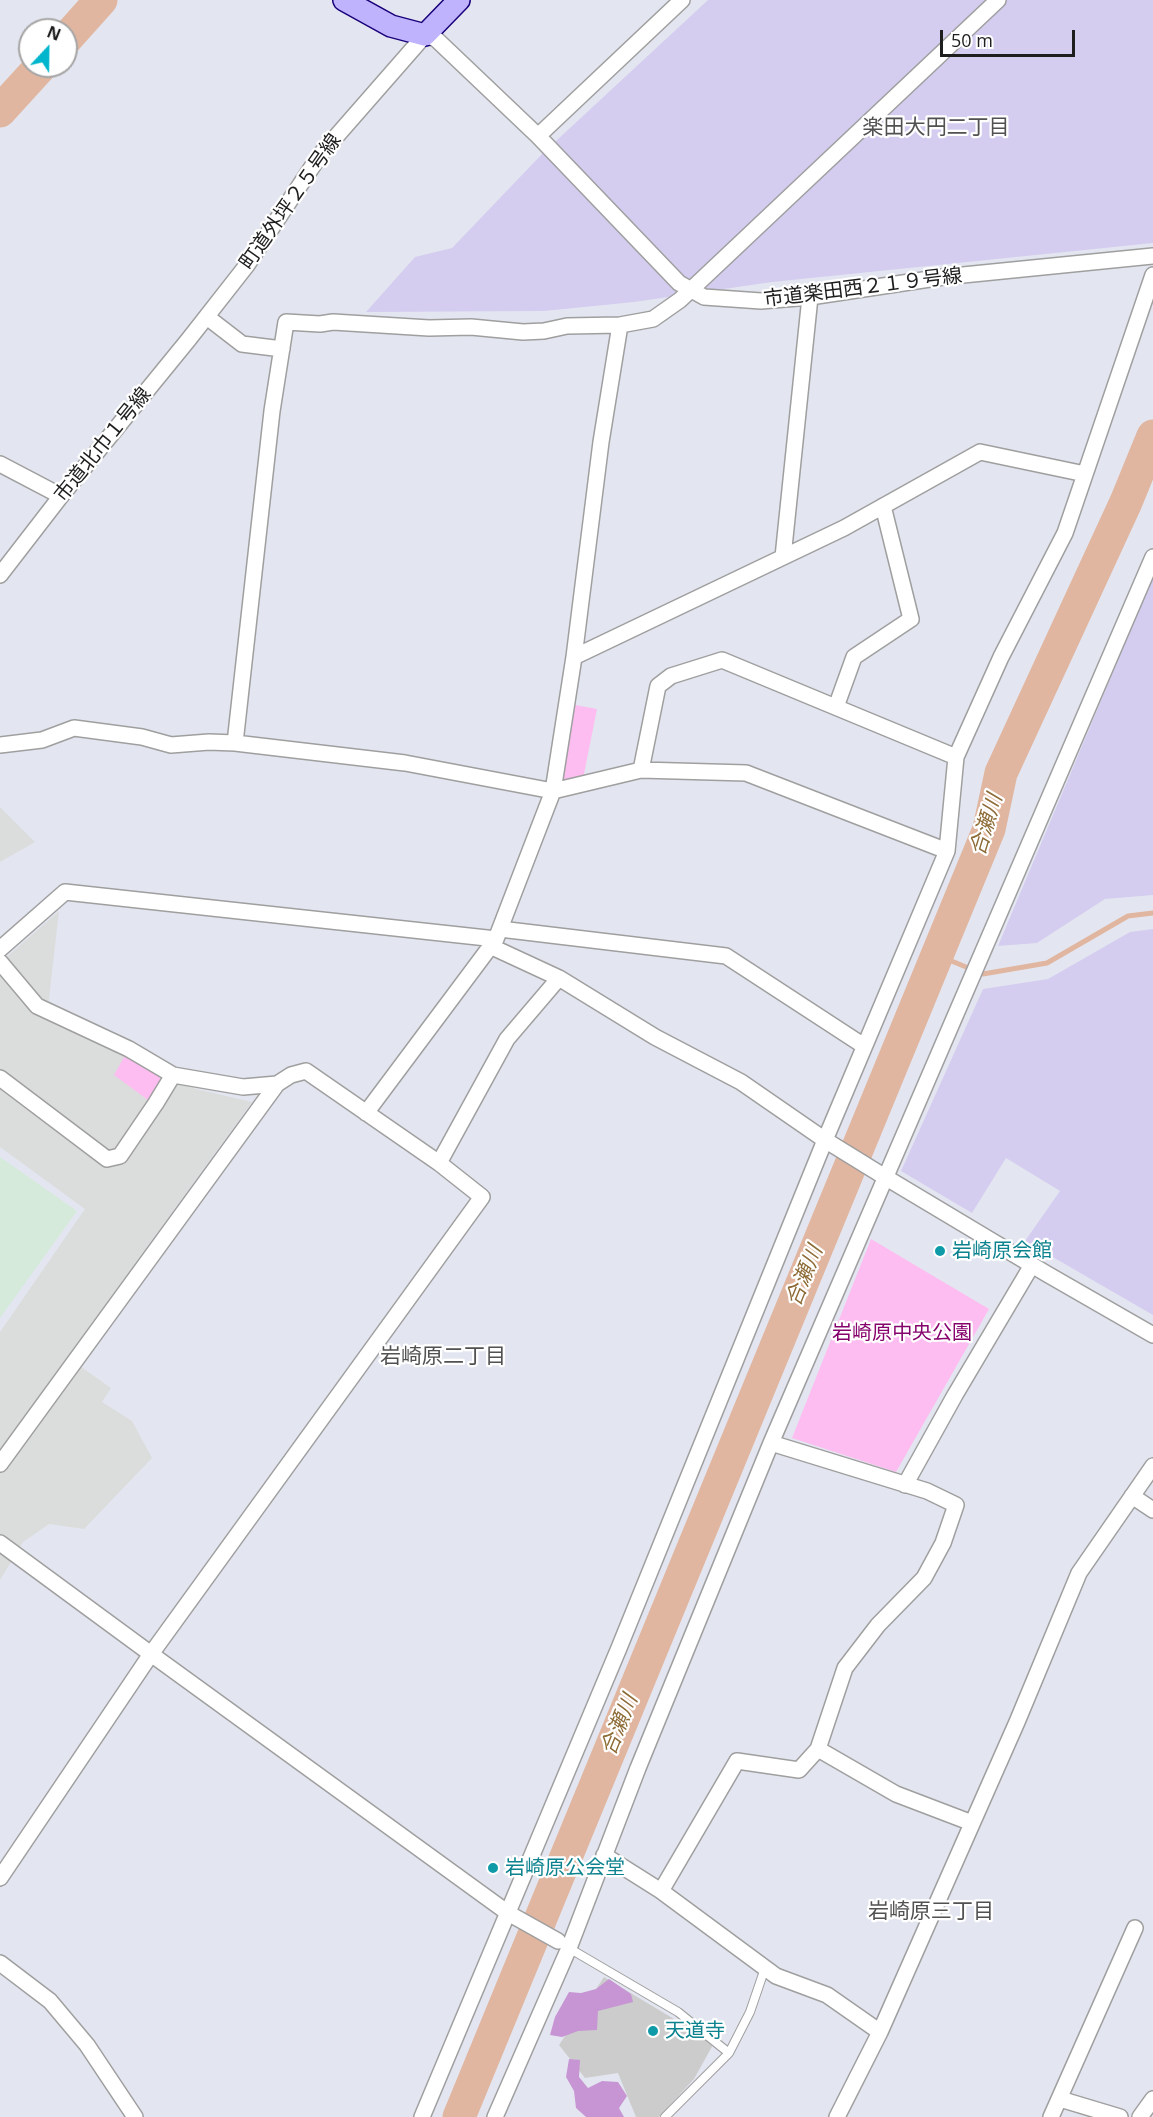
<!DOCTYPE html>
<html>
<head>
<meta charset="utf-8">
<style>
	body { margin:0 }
	#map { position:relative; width:1153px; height:2117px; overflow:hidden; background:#e3e6f0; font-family:"Open Sans",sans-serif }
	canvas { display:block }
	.north { position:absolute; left:18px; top:18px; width:60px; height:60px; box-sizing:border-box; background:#fff; border:2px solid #a5a5a5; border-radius:50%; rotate:22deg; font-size:16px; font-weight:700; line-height:24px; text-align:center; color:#1e1e1e }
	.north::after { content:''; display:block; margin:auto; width:21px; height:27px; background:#00b6cc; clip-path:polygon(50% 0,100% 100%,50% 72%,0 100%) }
	.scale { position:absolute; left:940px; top:30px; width:135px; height:27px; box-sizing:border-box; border:3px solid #1e1e1e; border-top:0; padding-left:8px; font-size:18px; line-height:21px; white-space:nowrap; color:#1e1e1e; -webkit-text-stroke:4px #fff; paint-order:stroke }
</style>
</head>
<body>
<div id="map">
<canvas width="1153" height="2117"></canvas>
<div class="north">N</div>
<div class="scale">50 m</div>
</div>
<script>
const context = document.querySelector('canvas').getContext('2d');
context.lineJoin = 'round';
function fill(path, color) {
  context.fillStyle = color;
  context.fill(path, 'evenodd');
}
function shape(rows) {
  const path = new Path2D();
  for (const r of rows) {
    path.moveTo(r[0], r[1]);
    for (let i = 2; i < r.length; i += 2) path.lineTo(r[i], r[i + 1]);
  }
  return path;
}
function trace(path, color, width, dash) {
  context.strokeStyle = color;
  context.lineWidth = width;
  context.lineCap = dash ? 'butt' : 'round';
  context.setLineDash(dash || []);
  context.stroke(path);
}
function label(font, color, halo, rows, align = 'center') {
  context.font = font + ' "Open Sans","Noto Sans JP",sans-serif';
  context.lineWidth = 4.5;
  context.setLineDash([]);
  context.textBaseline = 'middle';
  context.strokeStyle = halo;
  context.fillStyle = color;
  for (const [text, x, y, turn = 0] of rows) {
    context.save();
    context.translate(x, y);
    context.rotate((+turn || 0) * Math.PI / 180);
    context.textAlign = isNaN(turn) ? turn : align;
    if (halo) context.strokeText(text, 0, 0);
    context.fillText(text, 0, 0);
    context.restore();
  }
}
fill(shape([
	[0,807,35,842,0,862],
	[59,911,47,1016,120,1050,170,1079,196,1089,252,1102,67,1357,111,1388,102,1402,132,1421,152,1458,84,1529,49,1524,23,1542,0,1580,0,1332,85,1209,0,1147,0,963]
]), '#dbdcdc');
fill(shape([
	[0,1157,77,1211,0,1318]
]), '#d5eadb');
fill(shape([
	[604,1977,714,2043,694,2079,659,2117,636,2117,618,2073,585,2078,559,2045]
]), '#ccc');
fill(shape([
	[708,0,1153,0,1153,243,772,282,634,302,544,311,366,312,415,257,452,248,543,153],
	[1153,577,1153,895,1105,899,1037,943,998,946],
	[1153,929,1153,1315,1025,1241,1060,1191,1006,1158,972,1213,901,1171,983,989,1048,979,1130,932]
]), '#d4cdf0');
fill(shape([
	[609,1979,631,1994,633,2002,598,2011,597,2030,578,2031,562,2037,550,2035,555,2017,569,1992,581,1993,596,1989],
	[569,2059,580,2060,579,2077,588,2088,602,2081,618,2082,627,2096,619,2108,624,2117,586,2117,576,2108,574,2091,566,2077]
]), '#c795d3');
fill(shape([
	[570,704,597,709,583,779,558,783],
	[127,1052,167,1075,152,1103,114,1075],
	[871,1239,989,1309,896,1472,792,1438]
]), '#febdf1');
trace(shape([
	[937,955,983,974,1047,963,1128,916,1153,913]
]), '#e1b6a0', 5);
trace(shape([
	[66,39,101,0],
	[0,111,41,66],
	[459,2117,989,829,1001,773,1126,502,1153,436]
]), '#e1b6a0', 33);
const lane = shape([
	[567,1947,678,2012,729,2053],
	[665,2117,729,2053,750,2012,765,1968]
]);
const street = shape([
	[538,136,682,0],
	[207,317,242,344,282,349],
	[0,464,61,496],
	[783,557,810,297],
	[0,575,61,496,189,339,247,265,320,155,425,35,436,39,538,136,679,283,704,297,761,301,810,297,943,277,1153,256],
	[574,657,844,528,980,452,1085,474],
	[836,707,854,657,911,619,883,506],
	[235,743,272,411,286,322,320,324,333,322,429,328,471,327,523,332,544,331,567,326,620,325,653,319,680,300,998,0],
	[0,745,42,740,74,728,142,737,171,745,209,742,235,743,405,763,553,791,641,770,746,773,947,851],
	[641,770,658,686,671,676,722,660,956,757],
	[500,929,726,956,864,1046],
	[490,946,559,978],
	[0,949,65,892,496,939],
	[0,962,37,1006,129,1049,173,1075,243,1087,277,1084],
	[0,1078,107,1159,120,1156,156,1103,173,1075],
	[366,1113,496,939,553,791,574,657,601,442,620,325],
	[439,1163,507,1039,559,978,655,1037,741,1082,825,1140,885,1177,1047,1274,1153,1335],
	[0,1464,277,1084,291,1075,306,1071,439,1163,482,1197,151,1654,0,1878],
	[905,1485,955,1395,1032,1265],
	[1132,1496,1153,1510],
	[0,1543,151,1654,508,1913,558,1941],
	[818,1749,896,1794,972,1823],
	[604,1855,661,1891,776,1976,827,1995,880,2032],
	[661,1891,737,1761,799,1770,818,1749,845,1668,878,1625,924,1578,943,1543,956,1505,927,1491,771,1443],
	[0,1963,50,2001,87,2045,135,2117],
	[1060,2099,1120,2117],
	[422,2117,619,1648,825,1140,947,851,956,757,1001,657,1065,533,1153,275],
	[495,2117,569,1948,638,1768,771,1443,1153,557],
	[837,2117,880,2032,1017,1722,1079,1573,1153,1466],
	[1051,2117,1135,1928],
	[1140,2117,1153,2099]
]);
const secondary = shape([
	[344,0,391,26,425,35,459,0]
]);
trace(lane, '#9f9f9f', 10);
trace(street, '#9f9f9f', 18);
trace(secondary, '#1a007a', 24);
trace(lane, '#fff', 8);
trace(street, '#fff', 15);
trace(secondary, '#bfb3fe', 21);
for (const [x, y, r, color] of [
	[940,1251,6,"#0f9aa8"],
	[493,1868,6,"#0f9aa8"],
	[653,2031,6,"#0f9aa8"]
]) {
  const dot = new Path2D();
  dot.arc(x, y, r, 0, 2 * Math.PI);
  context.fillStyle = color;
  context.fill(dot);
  trace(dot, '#fff', 2);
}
label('20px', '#1e1e1e', '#fff', [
	["町道外坪２５号線",291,202,-55],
	["市道楽田西２１９号線",863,288,-7],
	["市道北巾１号線",103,445,-51]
]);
label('20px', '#0d838f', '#fff', [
	["岩崎原会館",952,1251],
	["岩崎原公会堂",505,1868],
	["天道寺",665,2031]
], 'left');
label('20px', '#86036d', '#fff', [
	["岩崎原中央公園",902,1333]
]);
label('21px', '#515151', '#fff', [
	["楽田大円二丁目",936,128],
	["岩崎原二丁目",443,1357],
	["岩崎原三丁目",931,1912]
]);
label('italic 21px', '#8d6b36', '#fff', [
	["合瀬川",987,825,-73],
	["合瀬川",805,1276,-68],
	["合瀬川",620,1725,-68]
]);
</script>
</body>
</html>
